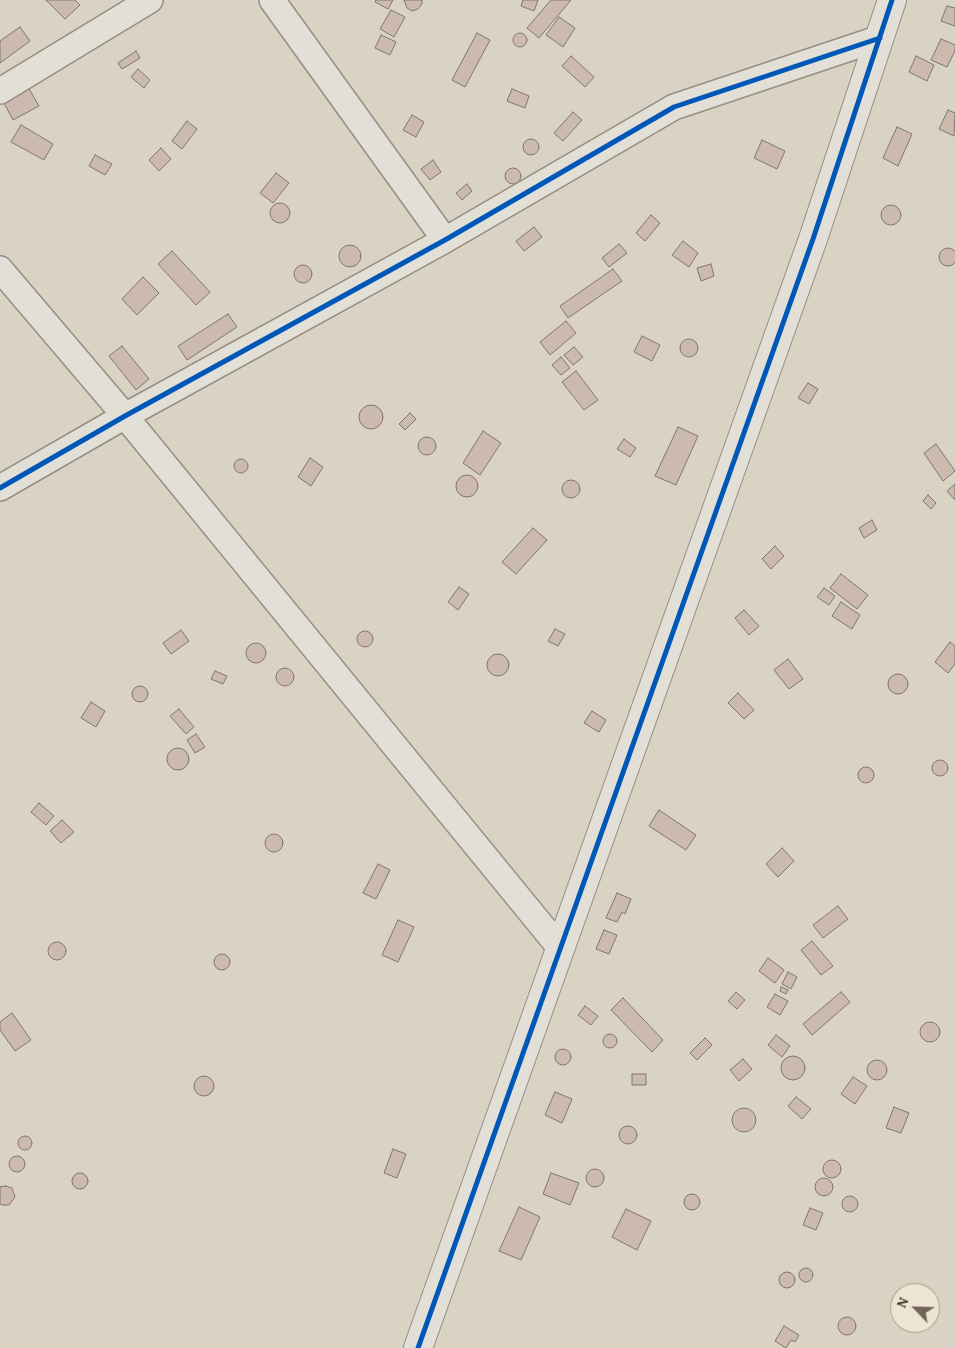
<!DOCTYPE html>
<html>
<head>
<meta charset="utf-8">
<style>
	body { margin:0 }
	#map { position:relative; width:955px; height:1348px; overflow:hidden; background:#dad2c2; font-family:"Gentium Book Plus",serif }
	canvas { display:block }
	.north { position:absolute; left:890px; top:1283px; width:50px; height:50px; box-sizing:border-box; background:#ede4d1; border:1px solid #a59a8c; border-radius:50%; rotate:294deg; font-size:14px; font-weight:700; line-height:20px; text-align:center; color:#392b24 }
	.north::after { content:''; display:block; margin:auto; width:18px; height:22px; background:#71655b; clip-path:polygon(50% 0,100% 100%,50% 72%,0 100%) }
</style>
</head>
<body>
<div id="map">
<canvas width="955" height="1348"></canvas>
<div class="north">N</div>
</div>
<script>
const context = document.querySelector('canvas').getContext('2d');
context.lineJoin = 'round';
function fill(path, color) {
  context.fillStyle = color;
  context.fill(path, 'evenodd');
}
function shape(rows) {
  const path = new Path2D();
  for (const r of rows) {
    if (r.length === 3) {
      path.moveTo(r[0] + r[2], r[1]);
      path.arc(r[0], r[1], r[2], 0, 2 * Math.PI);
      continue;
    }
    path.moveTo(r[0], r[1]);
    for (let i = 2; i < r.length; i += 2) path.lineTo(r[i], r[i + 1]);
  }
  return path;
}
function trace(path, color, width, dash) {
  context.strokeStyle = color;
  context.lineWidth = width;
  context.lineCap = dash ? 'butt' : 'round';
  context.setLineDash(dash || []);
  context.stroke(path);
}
const building = shape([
	[46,0,75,0,80,5,65,19,46,0],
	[376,0,393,0,388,9,375,2,376,0],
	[404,0,422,0,422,4,418,9,412,11,407,8,404,0],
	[523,0,538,0,534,11,521,6,523,0],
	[551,0,571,0,539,38,527,28,551,0],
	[947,6,955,8,955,26,941,21,947,6],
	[391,10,405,17,394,37,380,29,391,10],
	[559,17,575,28,563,47,546,35,559,17],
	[20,27,30,41,0,63,0,41,20,27],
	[477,33,490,40,465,87,452,80,477,33],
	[520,40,7],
	[381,35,396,42,390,55,375,48,381,35],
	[941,39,955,45,955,51,947,67,931,60,941,39],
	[136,51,140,58,122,69,118,63,136,51],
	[571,56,594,77,585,87,562,66,571,56],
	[916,56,934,65,927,81,909,72,916,56],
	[138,69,150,80,144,88,131,77,138,69],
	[28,87,39,106,13,120,3,101,28,87],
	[512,89,529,96,525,108,507,101,512,89],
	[948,110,955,113,954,136,939,129,948,110],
	[573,112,582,120,563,141,554,133,573,112],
	[412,115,424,122,416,137,403,130,412,115],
	[187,121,197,129,182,149,172,141,187,121],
	[21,125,53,144,44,160,11,142,21,125],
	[897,127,912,134,898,166,883,158,897,127],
	[531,147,8],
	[762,140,785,151,777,169,754,158,762,140],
	[161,148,171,159,159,171,149,160,161,148],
	[95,155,112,164,105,175,89,166,95,155],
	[433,160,441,172,430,180,421,169,433,160],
	[513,176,8],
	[276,173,289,183,273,203,260,193,276,173],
	[467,184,472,191,462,200,456,193,467,184],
	[280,213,10],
	[891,215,10],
	[651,215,660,223,645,241,636,233,651,215],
	[534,227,542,237,524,251,516,241,534,227],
	[683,241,698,253,689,267,672,255,683,241],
	[619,244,627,253,609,267,602,258,619,244],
	[350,256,11],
	[948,257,9],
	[172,251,210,292,196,305,158,264,172,251],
	[711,264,714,276,701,281,697,268,711,264],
	[303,274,9],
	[613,269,622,281,568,318,560,306,613,269],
	[143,277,159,293,137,315,122,299,143,277],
	[228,314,237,327,187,360,178,346,228,314],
	[566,321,576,333,550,355,540,342,566,321],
	[642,336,660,345,652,361,634,352,642,336],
	[689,348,9],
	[122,346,149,379,136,390,109,356,122,346],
	[574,347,583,357,573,365,564,355,574,347],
	[561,357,570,368,561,375,552,365,561,357],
	[576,371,598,400,584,410,562,382,576,371],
	[808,383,818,389,809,404,798,398,808,383],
	[371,417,12],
	[410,413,416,419,405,430,399,424,410,413],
	[678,427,698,436,676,485,655,476,678,427],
	[483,431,501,443,480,475,463,463,483,431],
	[427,446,9],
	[624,439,636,448,630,457,617,449,624,439],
	[936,444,955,471,943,481,924,453,936,444],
	[310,458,323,467,311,486,298,477,310,458],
	[241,466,7],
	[467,486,11],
	[571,489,9],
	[955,484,955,500,947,491,955,484],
	[928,495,936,503,931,509,923,501,928,495],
	[872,520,877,530,864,538,859,528,872,520],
	[533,528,547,540,516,574,502,562,533,528],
	[775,546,784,556,771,569,762,559,775,546],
	[841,574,868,595,857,609,830,588,841,574],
	[459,587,469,594,458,610,448,602,459,587],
	[824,588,835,596,829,605,817,597,824,588],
	[841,602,860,615,852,629,832,616,841,602],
	[744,610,759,626,749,635,735,618,744,610],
	[555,629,565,634,558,646,548,641,555,629],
	[181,630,189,641,171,654,163,643,181,630],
	[365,639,8],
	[950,642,955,646,955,664,948,673,935,662,950,642],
	[256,653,10],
	[498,665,11],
	[788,659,803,679,789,689,774,670,788,659],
	[285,677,9],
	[215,671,227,676,223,684,211,679,215,671],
	[898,684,10],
	[140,694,8],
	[738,693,754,710,744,719,728,703,738,693],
	[91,702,105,711,96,727,81,718,91,702],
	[179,709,194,727,186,734,170,716,179,709],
	[592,711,606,720,599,732,584,723,592,711],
	[196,734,205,747,195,753,187,740,196,734],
	[178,759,11],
	[940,768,8],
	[866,775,8],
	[39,803,54,816,46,825,31,812,39,803],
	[659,810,696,835,686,850,649,826,659,810],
	[62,820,74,832,61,843,50,831,62,820],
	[274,843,9],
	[782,848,794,861,778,877,766,864,782,848],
	[378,864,390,870,376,899,363,893,378,864],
	[617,893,631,899,625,914,622,912,617,922,606,918,617,893],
	[838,906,848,919,823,938,813,925,838,906],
	[398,920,414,927,398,962,382,955,398,920],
	[604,930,617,935,609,954,596,949,604,930],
	[812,941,833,966,821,975,801,950,812,941],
	[57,951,9],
	[222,962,8],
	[768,958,784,970,775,983,759,971,768,958],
	[788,972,797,977,791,989,782,984,788,972],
	[781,987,788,990,786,994,780,991,781,987],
	[736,992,745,1000,737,1009,728,1001,736,992],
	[841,992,850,1002,812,1035,803,1024,841,992],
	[775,994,788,1001,780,1015,767,1007,775,994],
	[623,998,663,1040,652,1052,611,1010,623,998],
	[585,1006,598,1016,591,1025,578,1015,585,1006],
	[12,1013,31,1040,15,1051,0,1030,0,1022,12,1013],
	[930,1032,10],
	[610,1041,7],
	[776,1035,790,1046,782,1057,768,1045,776,1035],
	[705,1038,712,1045,697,1060,690,1053,705,1038],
	[563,1057,8],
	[793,1068,12],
	[743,1059,752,1069,739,1081,730,1070,743,1059],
	[877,1070,10],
	[632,1074,646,1074,646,1085,632,1085,632,1074],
	[204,1086,10],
	[853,1077,867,1086,855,1104,841,1094,853,1077],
	[555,1092,572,1099,562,1123,545,1115,555,1092],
	[796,1097,811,1109,802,1119,788,1106,796,1097],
	[894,1107,909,1113,901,1133,886,1128,894,1107],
	[744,1120,12],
	[628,1135,9],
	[25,1143,7],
	[393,1149,406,1154,397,1178,384,1173,393,1149],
	[17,1164,8],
	[832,1169,9],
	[595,1178,9],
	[551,1173,579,1183,570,1205,543,1194,551,1173],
	[80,1181,8],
	[824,1187,9],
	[6,1186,12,1188,15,1197,9,1205,3,1205,0,1204,0,1187,6,1186],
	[692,1202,8],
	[850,1204,8],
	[519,1207,540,1217,521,1260,499,1251,519,1207],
	[810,1208,823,1213,816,1230,803,1225,810,1208],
	[626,1209,651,1221,637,1250,612,1237,626,1209],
	[806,1275,7],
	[787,1280,8],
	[847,1326,9],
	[784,1326,799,1335,795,1342,791,1340,786,1348,775,1341,784,1326]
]);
fill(building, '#ccbaaf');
trace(building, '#7e776f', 1);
const minor = shape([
	[272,0,445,240],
	[0,91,150,0],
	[0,269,125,416,560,948],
	[0,488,125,416,445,240,674,107,880,38]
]);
const tertiary = shape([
	[418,1348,813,239,892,0]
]);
trace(minor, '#948e84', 28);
trace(tertiary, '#948e84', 30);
trace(minor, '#e2dfd6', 25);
trace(tertiary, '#e2dfd6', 28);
trace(shape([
	[0,488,125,416,445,240,674,107,880,38],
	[418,1348,813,239,892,0]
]), '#0057b8', 5);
</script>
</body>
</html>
